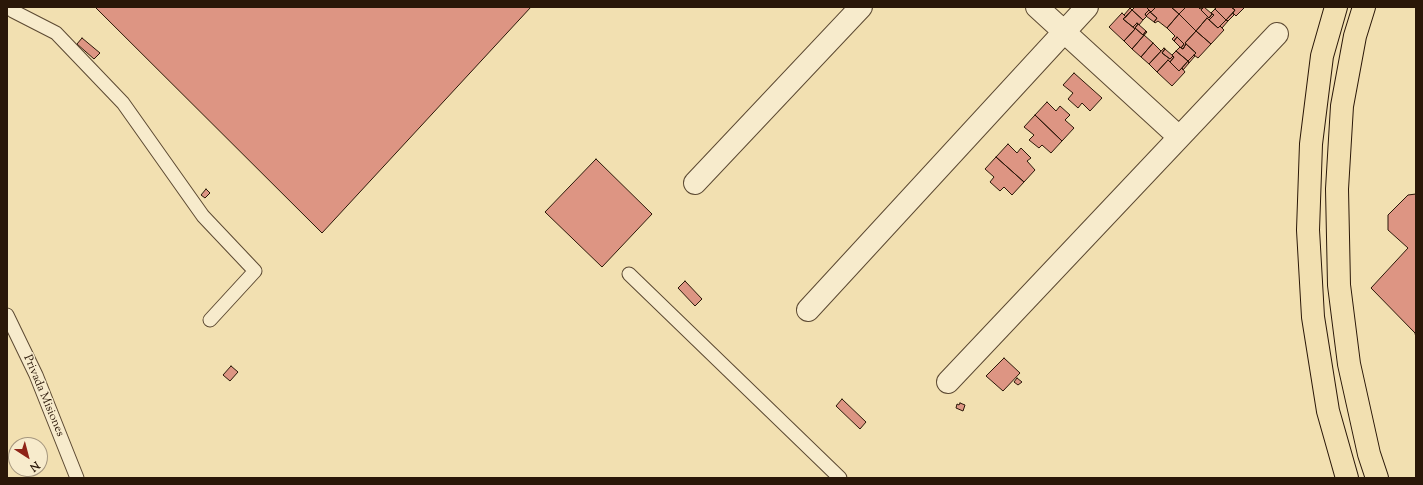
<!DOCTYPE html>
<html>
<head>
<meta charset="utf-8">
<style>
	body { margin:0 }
	#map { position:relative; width:1423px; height:485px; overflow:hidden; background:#f2e0b1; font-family:"Sorts Mill Goudy",serif }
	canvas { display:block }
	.frame { position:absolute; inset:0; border:8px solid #2a1708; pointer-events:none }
	.north { position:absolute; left:8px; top:437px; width:40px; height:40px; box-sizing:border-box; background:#f7ebcc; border:1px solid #a5967e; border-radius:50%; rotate:144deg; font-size:11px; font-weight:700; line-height:16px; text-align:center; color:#2a1708 }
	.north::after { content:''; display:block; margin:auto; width:14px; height:18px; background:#8f2418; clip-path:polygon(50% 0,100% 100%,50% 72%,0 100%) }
</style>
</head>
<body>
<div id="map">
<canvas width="1423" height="485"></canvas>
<div class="frame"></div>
<div class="north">N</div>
</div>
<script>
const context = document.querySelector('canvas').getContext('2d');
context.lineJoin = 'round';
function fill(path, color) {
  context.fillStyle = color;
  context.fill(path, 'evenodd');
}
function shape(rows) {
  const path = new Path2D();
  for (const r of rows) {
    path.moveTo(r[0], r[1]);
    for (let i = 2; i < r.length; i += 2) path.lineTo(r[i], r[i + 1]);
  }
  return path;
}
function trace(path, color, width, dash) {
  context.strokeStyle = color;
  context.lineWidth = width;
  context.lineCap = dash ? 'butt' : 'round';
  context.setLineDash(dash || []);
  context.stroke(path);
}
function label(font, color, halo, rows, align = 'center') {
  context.font = font + ' "Sorts Mill Goudy",serif';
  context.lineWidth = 3;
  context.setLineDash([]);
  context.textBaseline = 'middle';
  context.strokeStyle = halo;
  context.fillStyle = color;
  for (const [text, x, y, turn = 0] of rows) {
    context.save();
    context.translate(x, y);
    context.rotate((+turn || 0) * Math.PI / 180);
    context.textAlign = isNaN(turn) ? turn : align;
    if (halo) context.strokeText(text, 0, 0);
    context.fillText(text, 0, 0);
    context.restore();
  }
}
const building = shape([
	[95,7,531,7,322,233,95,7],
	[1135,7,1146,7,1149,10,1145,14,1147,16,1143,20,1132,10,1135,7],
	[1146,7,1156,7,1151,12,1146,7],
	[1156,7,1171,7,1179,14,1167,28,1158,21,1155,23,1154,22,1157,18,1150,12,1146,16,1145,14,1149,10,1151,12,1156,7],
	[1171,7,1186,7,1179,14,1171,7],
	[1186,7,1198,7,1200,9,1204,7,1201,10,1209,18,1212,14,1214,15,1209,20,1207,18,1196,31,1179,14,1186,7],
	[1204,7,1212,14,1209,18,1201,10,1204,7],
	[1217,7,1231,7,1235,10,1226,20,1215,9,1217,7],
	[1231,7,1245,7,1236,16,1233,13,1235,10,1231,7],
	[1130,8,1132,10,1126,17,1124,15,1130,8],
	[1215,9,1226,20,1218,28,1209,20,1214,15,1211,13,1215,9],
	[1132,10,1143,20,1139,25,1137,23,1133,27,1123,19,1132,10],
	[1150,12,1157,18,1154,22,1146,16,1150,12],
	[1122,13,1126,17,1123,19,1135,29,1124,41,1109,27,1122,13],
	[1233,13,1234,15,1228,21,1226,20,1233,13],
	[1179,14,1196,31,1185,43,1186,44,1183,49,1181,48,1184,44,1177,37,1174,41,1172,39,1175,36,1167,28,1179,14],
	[1207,18,1218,28,1220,26,1224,30,1211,44,1196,31,1207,18],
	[1226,20,1228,21,1222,28,1220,26,1226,20],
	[1137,23,1138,24,1135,28,1143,35,1146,31,1147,32,1132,49,1124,41,1135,29,1133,27,1137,23],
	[1138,24,1146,31,1143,35,1135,28,1138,24],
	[1196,31,1211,44,1198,58,1194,55,1196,53,1185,43,1196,31],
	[1144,35,1153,43,1141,57,1132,49,1144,35],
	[1177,37,1184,44,1181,48,1174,41,1177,37],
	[82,38,100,53,94,59,77,44,82,38],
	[1153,43,1161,51,1149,64,1141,57,1153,43],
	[1186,44,1196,53,1188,61,1176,51,1180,47,1183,49,1186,44],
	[1164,48,1165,49,1162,53,1170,59,1173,56,1174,57,1170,62,1168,60,1157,72,1149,64,1164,48],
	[1165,49,1173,56,1170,59,1162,53,1165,49],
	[1176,51,1188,61,1179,71,1170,62,1174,57,1172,55,1176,51],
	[1194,55,1195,56,1189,63,1188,61,1194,55],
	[1168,60,1179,71,1182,68,1185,72,1172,86,1157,72,1168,60],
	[1188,61,1189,63,1183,70,1182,68,1188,61],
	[1074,73,1102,98,1090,111,1082,103,1078,108,1068,99,1073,93,1063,85,1074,73],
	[1047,102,1056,111,1060,106,1070,115,1065,120,1074,128,1062,141,1035,115,1047,102],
	[1035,115,1062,141,1051,153,1042,145,1039,148,1029,140,1034,135,1024,127,1035,115],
	[1008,144,1017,153,1021,148,1031,158,1027,161,1035,170,1024,182,996,157,1008,144],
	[996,157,1024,182,1012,195,1004,187,1000,191,990,182,994,177,985,169,996,157],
	[596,159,652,214,602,267,545,212,596,159],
	[206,189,210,193,205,198,201,195,206,189],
	[1416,194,1416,338,1415,333,1371,288,1408,248,1388,230,1388,215,1408,195,1416,194],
	[685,281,702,299,695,306,678,288,685,281],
	[1004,358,1020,373,1003,391,986,376,1004,358],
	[231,366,238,372,230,381,223,375,231,366],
	[1017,378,1022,382,1018,385,1014,382,1017,378],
	[842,399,866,422,860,429,836,406,842,399],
	[960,403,965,405,963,411,956,408,957,404,959,405,960,403]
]);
fill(building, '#dd9583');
trace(building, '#2a1708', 1);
const service = shape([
	[8,7,13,11,56,33,123,103,203,216,255,271,210,320],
	[629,274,840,478],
	[7,315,36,375,77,478]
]);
const minor = shape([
	[1037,7,1179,137],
	[695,183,861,7],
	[808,310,1087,7],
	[948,382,1277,34]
]);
const primary = shape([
	[1336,7,1322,56,1311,144,1308,230,1313,317,1328,411,1347,478],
	[1364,7,1355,36,1342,106,1337,189,1339,285,1349,364,1369,454,1377,478]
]);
trace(service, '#5c4932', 15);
trace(minor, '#5c4932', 24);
trace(primary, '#2a1708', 24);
trace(service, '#f7ebcc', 13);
trace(minor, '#f7ebcc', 22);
trace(primary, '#f2e0b1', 22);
label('12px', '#2a1708', '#f7ebcc', [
	["Privada Misiones",43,396,67]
]);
</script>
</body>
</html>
